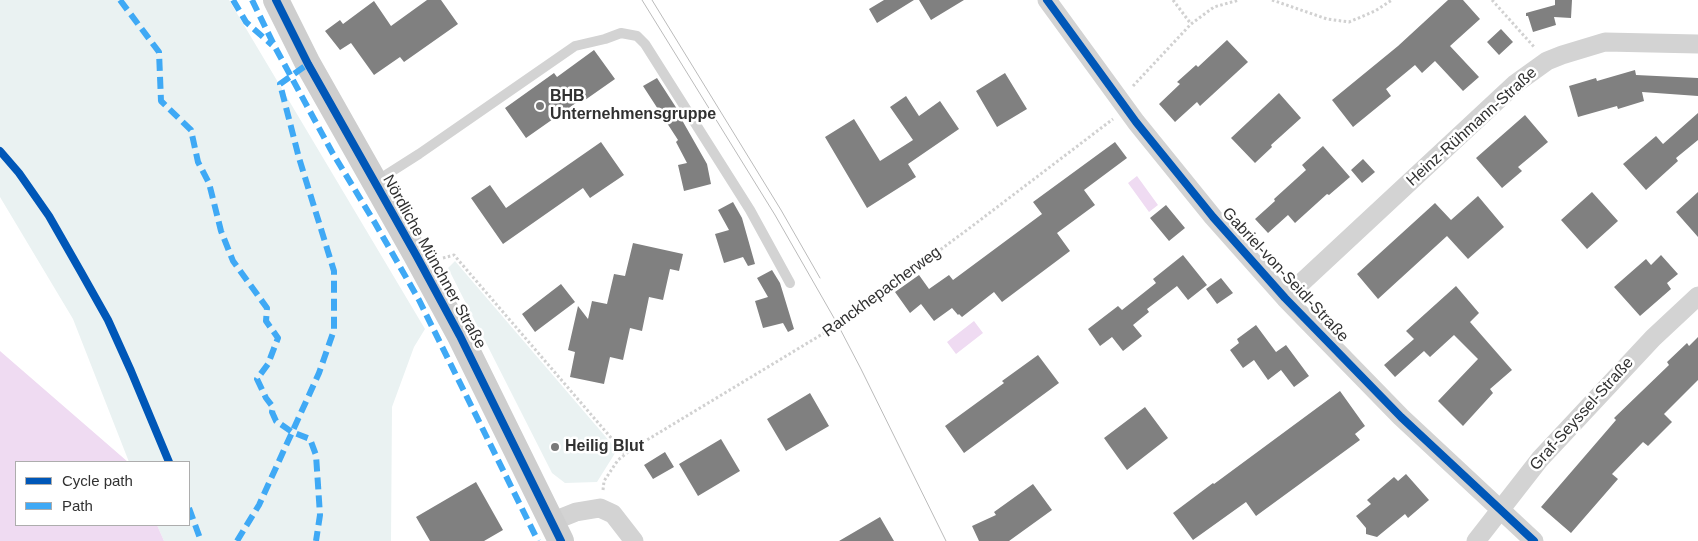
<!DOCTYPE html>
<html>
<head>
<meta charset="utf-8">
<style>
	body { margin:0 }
	#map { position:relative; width:1698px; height:541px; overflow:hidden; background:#fff; font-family:Arial,sans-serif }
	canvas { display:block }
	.legend { position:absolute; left:15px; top:461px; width:175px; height:65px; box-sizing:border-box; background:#fff; border:1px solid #adadad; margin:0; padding:6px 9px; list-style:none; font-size:15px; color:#313131 }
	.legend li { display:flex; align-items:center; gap:10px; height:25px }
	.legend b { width:25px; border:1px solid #adadad }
</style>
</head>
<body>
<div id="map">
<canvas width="1698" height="541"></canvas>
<ul class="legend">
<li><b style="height:6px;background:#0057b8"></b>Cycle path</li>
<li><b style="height:6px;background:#3fa9f5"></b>Path</li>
</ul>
</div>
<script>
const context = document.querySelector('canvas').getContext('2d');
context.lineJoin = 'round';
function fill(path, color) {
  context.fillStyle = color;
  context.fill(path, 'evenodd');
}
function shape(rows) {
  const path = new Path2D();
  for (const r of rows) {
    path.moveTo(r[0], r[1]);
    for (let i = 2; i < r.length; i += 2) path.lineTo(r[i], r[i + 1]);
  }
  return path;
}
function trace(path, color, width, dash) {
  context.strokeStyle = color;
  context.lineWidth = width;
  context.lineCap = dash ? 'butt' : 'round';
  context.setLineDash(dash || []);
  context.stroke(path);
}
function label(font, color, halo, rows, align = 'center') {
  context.font = font + ' Arial,sans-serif';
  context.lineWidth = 5;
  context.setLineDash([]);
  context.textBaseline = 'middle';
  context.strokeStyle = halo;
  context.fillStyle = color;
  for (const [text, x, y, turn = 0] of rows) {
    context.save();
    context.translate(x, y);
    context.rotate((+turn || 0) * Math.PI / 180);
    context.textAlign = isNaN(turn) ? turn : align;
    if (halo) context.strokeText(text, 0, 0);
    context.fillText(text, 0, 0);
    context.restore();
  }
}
fill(shape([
	[0,0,229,0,425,329,414,347,392,407,391,541,164,541,157,525,189,525,189,462,129,462,73,319,0,197],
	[455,261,617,450,597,482,565,483,552,473,448,268]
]), '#eaf2f2');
fill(shape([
	[1137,176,1158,205,1149,212,1128,183],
	[974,321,983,333,956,354,947,342],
	[0,351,128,462,16,462,16,525,157,525,164,541,0,541]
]), '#efdbf2');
fill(shape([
	[427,0,441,0,458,24,404,62,400,57,374,75,351,43,340,50,325,31,340,20,343,24,374,1,391,26],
	[884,0,914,0,877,23,869,9],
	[919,0,964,0,931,20],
	[1448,0,1463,0,1480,19,1450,46,1479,77,1463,91,1435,61,1422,73,1415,65,1386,89,1391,96,1353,127,1332,100,1398,46],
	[1555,0,1572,0,1571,18,1554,17,1556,25,1533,32,1528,16,1526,16,1526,13,1555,5],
	[1501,29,1513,42,1499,55,1487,42],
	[1227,40,1248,62,1200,106,1197,102,1175,122,1159,104,1180,84,1177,82,1196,65,1198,67],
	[594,50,615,79,585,100,583,98,526,138,505,108,554,73,557,77],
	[1635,70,1636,75,1698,78,1698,96,1642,92,1644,101,1618,109,1617,106,1578,117,1569,86,1596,78,1597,81],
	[1005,73,1027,109,997,127,976,91],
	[657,78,679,112,678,113,707,164,711,184,684,191,678,165,687,163,676,142,678,140,643,86],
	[1279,93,1301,118,1271,145,1272,147,1255,163,1231,138],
	[906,96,919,116,940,101,959,129,908,164,916,177,867,208,825,137,854,119,880,161,913,140,890,107],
	[1698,113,1698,140,1676,158,1678,161,1646,190,1623,164,1656,136,1663,144],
	[1525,115,1548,142,1518,167,1522,171,1502,188,1476,158],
	[601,142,624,175,590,198,583,188,503,244,471,198,490,185,506,208],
	[1115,142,1127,158,1084,190,1095,205,1057,233,1070,251,1002,302,994,292,962,317,959,314,958,315,952,308,934,321,921,304,910,313,895,292,919,275,929,289,949,275,953,280,1042,214,1033,202],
	[1323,146,1350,177,1329,195,1327,194,1295,223,1288,215,1268,233,1255,219,1275,201,1274,199,1306,170,1302,165],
	[1363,159,1375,172,1362,183,1351,170],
	[1592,192,1618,221,1587,249,1561,220],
	[1698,192,1698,237,1676,212],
	[1478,196,1504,227,1468,259,1447,236,1378,299,1357,274,1435,203,1451,220],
	[733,202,742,218,755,264,748,266,743,257,724,263,715,234,729,230,718,210],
	[1166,205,1185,228,1169,241,1150,218],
	[633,243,683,254,679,271,670,269,663,300,649,297,642,331,630,328,623,360,610,357,604,384,570,377,575,352,568,350,578,306,588,319,592,301,607,304,614,274,625,276],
	[1183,255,1207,285,1188,300,1177,286,1147,309,1149,312,1133,325,1142,336,1123,351,1112,337,1100,346,1088,329,1118,306,1122,310,1156,283,1153,279],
	[1661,255,1678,274,1667,283,1671,289,1640,316,1614,287,1646,259,1651,265],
	[772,270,780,283,794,329,788,332,783,323,763,328,755,301,768,297,757,278],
	[1221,278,1233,293,1217,304,1206,289],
	[561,284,575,302,535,332,522,314],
	[1456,286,1479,313,1470,322,1512,370,1490,389,1493,393,1463,426,1438,401,1478,359,1454,335,1430,357,1424,351,1395,377,1384,365,1414,339,1406,331],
	[1256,325,1276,352,1286,345,1309,376,1294,387,1281,370,1268,380,1254,360,1243,368,1230,350,1239,343,1237,339],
	[1698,337,1698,380,1664,414,1672,422,1648,446,1643,442,1612,474,1618,479,1571,533,1541,507,1616,420,1614,418,1669,365,1667,362,1687,343,1689,346],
	[1038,355,1059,383,964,453,945,426,1004,383,1002,381],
	[1340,391,1365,426,1355,434,1360,440,1256,516,1246,502,1193,540,1173,513,1213,483,1214,484],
	[810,393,829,426,786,451,767,419],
	[1145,407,1168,438,1127,470,1104,438],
	[721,439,740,471,698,496,679,464],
	[665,452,674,467,653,479,644,465],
	[1406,474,1429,500,1408,518,1405,514,1377,537,1366,534,1366,528,1356,516,1371,504,1367,500,1394,477,1398,481],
	[476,482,503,530,484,541,430,541,416,517],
	[1033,484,1052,510,1009,541,979,541,972,526,996,515,994,512],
	[880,517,894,541,839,541]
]), '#808080');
trace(shape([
	[1173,0,1191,24],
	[1272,0,1327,19,1349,22,1375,11,1392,0],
	[1492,0,1535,48],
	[1133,86,1191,24,1214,7,1239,0],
	[443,258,454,255,625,454],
	[603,490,604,481,618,460,632,449,844,321,971,227,1113,119]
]), '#d1d1d1', 3, [2.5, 2.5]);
trace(shape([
	[375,182,419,154,575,46,605,39,621,33,637,36,645,44,750,210,790,283]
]), '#d3d3d3', 10);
trace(shape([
	[1047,0,1136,122,1213,217,1285,298,1401,417,1534,541],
	[1285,298,1515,84,1547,61,1562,55,1605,42,1698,44],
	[551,522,576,512,600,508,613,514,634,541],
	[1476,541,1540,459,1653,338,1698,296]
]), '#d3d3d3', 19);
trace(shape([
	[276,0,308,64,416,255,460,336,561,541]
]), '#cecece', 26);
trace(shape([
	[642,0,775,215,838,325,861,369,946,541],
	[652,0,781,210,820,278]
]), '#bbb', 1);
trace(shape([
	[120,0,159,52,161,101,191,130,198,162,209,183,221,231,233,261,267,308,266,321,278,338,268,364,257,379,266,398,273,407,272,412,276,421,292,432,310,439,316,455,320,515,316,541],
	[233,0,246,22,272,45],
	[252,0,275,47,332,152,375,223,419,300,538,541],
	[189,508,201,541],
	[237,541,259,505,319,373,334,330,334,271,299,158,280,84,308,64]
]), '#3fa9f5', 6, [12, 6]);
trace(shape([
	[276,0,308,64,416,255,460,336,561,541],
	[1047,0,1136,122,1213,217,1285,298,1401,417,1534,541],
	[0,151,19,173,49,216,81,272,108,320,131,371,169,462]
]), '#0057b8', 8);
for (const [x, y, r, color] of [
	[540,106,5,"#797979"],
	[555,447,5,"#797979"]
]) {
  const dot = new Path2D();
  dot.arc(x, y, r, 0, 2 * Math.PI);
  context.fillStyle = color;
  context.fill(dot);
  trace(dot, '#fff', 2);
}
label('bold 16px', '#313131', '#fff', [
	["BHB",550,97],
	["Unternehmensgruppe",550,115],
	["Heilig Blut",565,447]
], 'left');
label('16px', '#313131', '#fff', [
	["Heinz-Rühmann-Straße",1472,127,-42],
	["Nördliche Münchner Straße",434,262,61],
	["Gabriel-von-Seidl-Straße",1285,275,47],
	["Ranckhepacherweg",882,292,-36],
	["Graf-Seyssel-Straße",1582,414,-48]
]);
</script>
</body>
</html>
